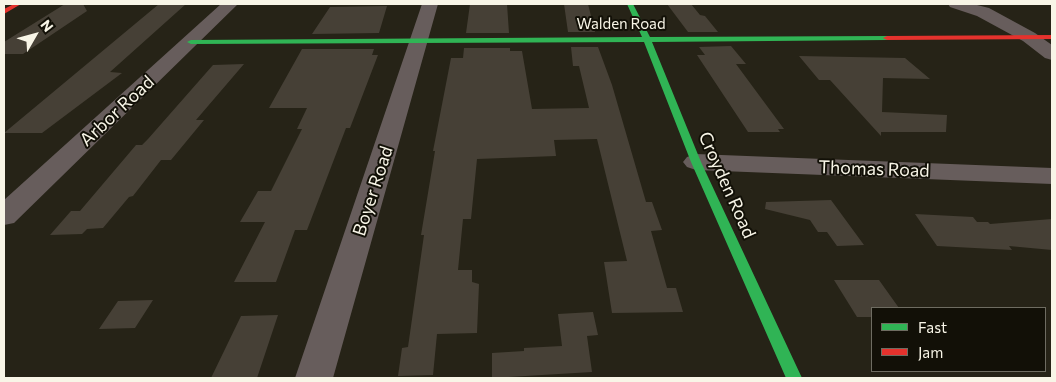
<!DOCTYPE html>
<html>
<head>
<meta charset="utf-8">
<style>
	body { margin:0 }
	#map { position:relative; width:1056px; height:382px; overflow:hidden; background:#262317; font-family:Commissioner,sans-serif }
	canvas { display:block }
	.frame { position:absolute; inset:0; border:5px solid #f8f5e7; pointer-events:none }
	.legend { position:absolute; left:871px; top:307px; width:175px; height:65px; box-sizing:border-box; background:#121007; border:1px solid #6e6c61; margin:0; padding:6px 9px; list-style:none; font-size:15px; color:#f8f5e7 }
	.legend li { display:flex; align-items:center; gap:10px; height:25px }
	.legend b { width:25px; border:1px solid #6e6c61 }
	.north { position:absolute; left:10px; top:10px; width:50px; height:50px; -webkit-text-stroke:4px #121007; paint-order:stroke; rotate:52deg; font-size:14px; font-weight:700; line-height:20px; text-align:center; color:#f8f5e7 }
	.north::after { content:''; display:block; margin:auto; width:18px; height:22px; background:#f8f5e7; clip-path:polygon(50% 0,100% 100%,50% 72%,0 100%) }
</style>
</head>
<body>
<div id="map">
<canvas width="1056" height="382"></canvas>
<div class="frame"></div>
<ul class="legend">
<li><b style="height:6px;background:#30b455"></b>Fast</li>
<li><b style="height:6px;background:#e5322d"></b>Jam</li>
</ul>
<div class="north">N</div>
</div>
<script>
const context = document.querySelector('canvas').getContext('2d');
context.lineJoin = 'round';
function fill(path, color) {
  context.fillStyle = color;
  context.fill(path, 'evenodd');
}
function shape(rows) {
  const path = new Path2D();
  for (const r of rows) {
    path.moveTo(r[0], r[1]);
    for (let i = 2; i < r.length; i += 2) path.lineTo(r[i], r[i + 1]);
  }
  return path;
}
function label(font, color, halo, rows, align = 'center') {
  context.font = font + ' Commissioner,sans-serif';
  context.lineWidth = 4;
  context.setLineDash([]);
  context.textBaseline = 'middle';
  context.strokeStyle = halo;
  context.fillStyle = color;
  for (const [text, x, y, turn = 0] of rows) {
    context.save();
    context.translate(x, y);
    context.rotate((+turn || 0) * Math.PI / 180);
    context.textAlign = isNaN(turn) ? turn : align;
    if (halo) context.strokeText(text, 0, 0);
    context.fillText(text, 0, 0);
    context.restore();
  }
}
fill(shape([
	[65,4,83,4,87,11,23,54,4,54,4,42],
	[159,4,186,4,110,72,122,73,42,133,4,133],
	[470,4,507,4,509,33,466,33],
	[564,4,588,4,595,32,568,32],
	[667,4,691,4,700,15,705,16,718,32,688,32],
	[387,6,379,33,312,34,330,7],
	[731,46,746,64,736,64,784,129,778,129,780,132,748,132,697,55,705,55,699,47],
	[571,47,598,47,612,85,646,202,652,202,662,230,651,231,667,288,676,288,683,312,612,313,604,262,627,261,597,139,554,140,556,156,477,159,471,219,463,219,458,270,472,270,472,282,479,284,477,333,437,334,433,375,398,376,402,348,408,347,424,235,421,235,435,151,433,151,451,58,463,58,464,48,510,48,510,51,522,51,532,109,589,108,579,66,573,66],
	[302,49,374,49,372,55,378,55,350,128,346,128,307,230,295,230,276,282,234,282,265,222,240,222,258,191,271,191,302,129,297,129,307,108,269,108],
	[799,56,905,58,930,79,883,78,882,112,947,115,946,132,881,132,881,136,830,80,819,80],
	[244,64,196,120,204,120,171,160,161,160,133,196,129,197,103,228,87,229,82,234,50,235,71,211,80,211,136,145,142,145,148,139,213,65],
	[831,200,864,245,837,246,827,232,818,232,810,220,765,209,766,202],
	[915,214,973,217,977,222,988,222,990,224,1052,219,1052,250,1009,246,1012,250,937,246],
	[834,280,879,280,899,308,872,308,872,317,857,317],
	[153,300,135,328,99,329,118,301],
	[593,312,598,335,587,336,592,372,492,378,492,353,524,351,524,348,562,346,558,314],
	[278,315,257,378,211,378,241,316]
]), '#464036');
fill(shape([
	[221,4,238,4,14,223,4,225,4,200,221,4],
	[422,4,438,4,333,378,295,378,422,4],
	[948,4,973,4,989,8,1035,33,1052,45,1052,60,1045,58,1023,41,977,16,950,7,948,4],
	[696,154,1052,168,1052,184,696,170,687,167,683,162,687,157,696,154]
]), '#675d5c');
fill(shape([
	[627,4,633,4,650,37,887,36,891,38,887,40,652,42,701,162,802,378,786,378,691,162,644,42,191,44,187,42,191,40,642,37,627,4]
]), '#30b455');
fill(shape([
	[14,4,21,4,4,14,4,9,14,4],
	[1052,35,1052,39,887,40,883,38,887,36,1052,35]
]), '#e5322d');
label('15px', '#f8f5e7', '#121007', [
	["Walden Road",621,24]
]);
label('18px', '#f8f5e7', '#121007', [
	["Arbor Road",117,111,-43],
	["Thomas Road",874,169,2],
	["Croyden Road",727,185,66],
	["Boyer Road",373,191,-72]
]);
</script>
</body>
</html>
